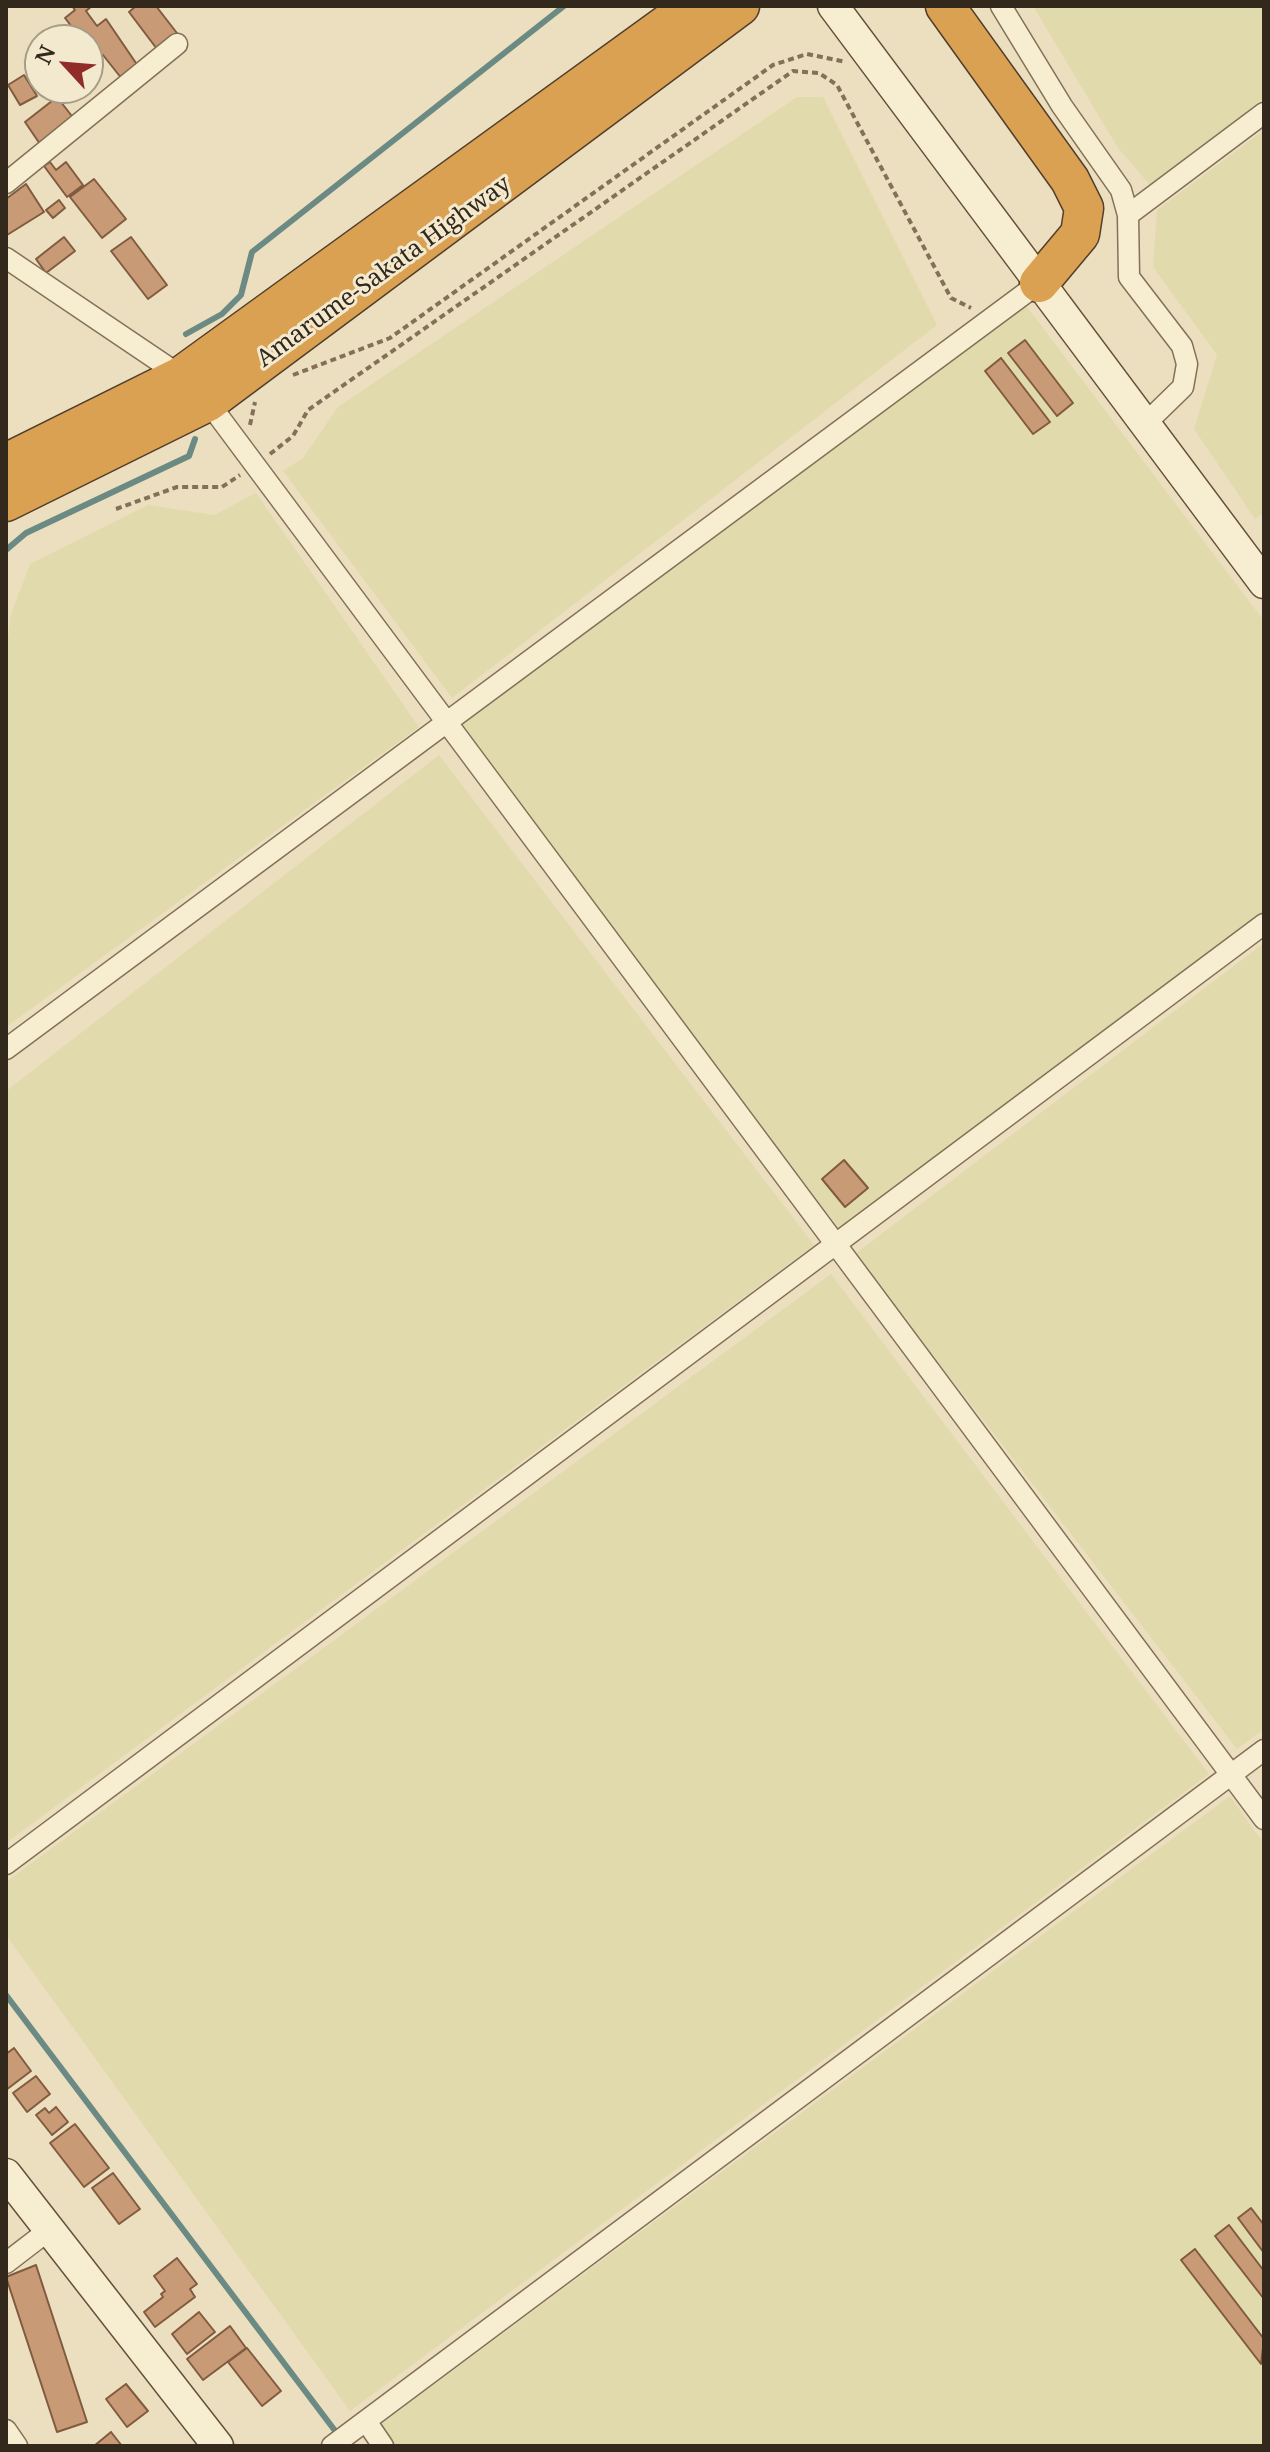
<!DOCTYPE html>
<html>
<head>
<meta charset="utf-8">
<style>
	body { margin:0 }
	#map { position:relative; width:1270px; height:2452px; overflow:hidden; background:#ecdfbf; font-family:"Noto Serif",serif }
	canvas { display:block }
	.frame { position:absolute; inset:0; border:8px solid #33281c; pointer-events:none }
	.north { position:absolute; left:24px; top:24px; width:80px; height:80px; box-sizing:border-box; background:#f3e9ce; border:2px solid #a69c87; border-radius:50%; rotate:296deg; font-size:22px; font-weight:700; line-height:32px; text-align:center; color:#33281c }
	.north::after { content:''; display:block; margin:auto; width:28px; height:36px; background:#902c2a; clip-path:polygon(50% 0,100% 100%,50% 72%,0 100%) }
</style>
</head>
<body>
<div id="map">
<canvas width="1270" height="2452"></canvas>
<div class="frame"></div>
<div class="north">N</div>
</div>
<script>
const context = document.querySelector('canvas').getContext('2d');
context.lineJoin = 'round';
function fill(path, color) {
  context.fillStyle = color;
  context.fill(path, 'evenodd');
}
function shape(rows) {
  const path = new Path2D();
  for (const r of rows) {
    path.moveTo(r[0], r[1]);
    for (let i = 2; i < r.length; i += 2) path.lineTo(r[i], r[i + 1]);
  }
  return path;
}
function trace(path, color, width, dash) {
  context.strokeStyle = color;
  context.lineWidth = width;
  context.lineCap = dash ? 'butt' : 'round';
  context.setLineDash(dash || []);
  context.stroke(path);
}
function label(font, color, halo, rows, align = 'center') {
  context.font = font + ' "Noto Serif",serif';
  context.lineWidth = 6;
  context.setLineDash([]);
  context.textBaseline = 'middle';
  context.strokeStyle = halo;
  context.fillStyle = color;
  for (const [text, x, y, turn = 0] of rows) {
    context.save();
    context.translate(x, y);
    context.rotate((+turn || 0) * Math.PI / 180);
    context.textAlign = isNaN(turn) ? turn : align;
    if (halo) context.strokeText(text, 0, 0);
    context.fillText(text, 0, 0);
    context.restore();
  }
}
fill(shape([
	[1033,6,1264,6,1264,98,1150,185,1118,148],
	[797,97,823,97,937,325,452,698,283,471,303,458,338,407],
	[1264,130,1264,513,1255,519,1194,429,1217,355,1153,267,1157,210],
	[1025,304,1264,621,1264,912,839,1229,460,725],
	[256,493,419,727,6,1027,6,653,11,614,30,564,148,505,214,515],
	[439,755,814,1245,6,1843,6,1091],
	[1264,943,1264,1729,1237,1749,855,1254],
	[831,1274,1209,1774,350,2411,6,1935,6,1882],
	[1230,1796,1264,1844,1264,2446,386,2446,374,2429]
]), '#e1daac');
trace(shape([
	[186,334,222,314,241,295,252,252,564,6],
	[6,550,26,533,189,456,195,439],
	[6,1995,339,2436]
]), '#6a8a83', 6);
const building = shape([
	[72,6,92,6,86,11,97,26,106,19,138,66,122,79,103,55,97,59,88,48,88,40,82,40,65,18,75,10,72,6],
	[136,6,156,6,180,37,160,53,129,12,136,6],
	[24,75,37,96,20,105,8,85,24,75],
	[57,97,75,120,42,147,25,122,57,97],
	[50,162,56,170,66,162,83,185,67,197,44,166,50,162],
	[94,179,126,219,102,238,70,197,94,179],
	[26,184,44,212,7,235,6,199,26,184],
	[59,200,65,208,53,218,46,210,59,200],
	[64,237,75,251,46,273,36,259,64,237],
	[131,237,167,285,148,299,111,251,131,237],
	[1025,340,1073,403,1057,416,1008,353,1025,340],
	[1001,358,1050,422,1033,434,985,371,1001,358],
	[844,1160,868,1188,845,1207,822,1179,844,1160],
	[14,2048,31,2071,6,2090,6,2054,14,2048],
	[36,2076,50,2094,27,2112,13,2093,36,2076],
	[56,2107,68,2122,52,2135,36,2115,45,2108,49,2113,56,2107],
	[75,2124,109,2168,84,2187,50,2143,75,2124],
	[113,2173,140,2209,119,2224,92,2188,113,2173],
	[1251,2208,1264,2225,1264,2253,1238,2218,1251,2208],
	[1229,2225,1264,2271,1264,2299,1215,2236,1229,2225],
	[1195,2249,1264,2339,1261,2364,1181,2260,1195,2249],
	[177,2258,197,2284,190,2289,195,2297,155,2327,144,2312,163,2297,161,2294,165,2291,154,2276,177,2258],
	[36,2265,87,2422,57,2432,6,2277,36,2265],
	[199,2312,215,2332,187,2354,172,2334,199,2312],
	[230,2326,246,2348,203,2380,187,2359,230,2326],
	[247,2348,281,2391,262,2406,228,2362,247,2348],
	[126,2384,148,2411,127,2427,106,2399,126,2384],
	[111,2432,122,2446,94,2446,111,2432]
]);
fill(building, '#c99a76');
trace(building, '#815b3f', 2);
const street = shape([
	[1001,6,1062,106,1121,190,1128,215,1129,277,1182,346,1187,364,1183,387,1145,424],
	[6,183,177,44],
	[1128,215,1264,113],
	[6,258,181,376,208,402,1264,1819],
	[6,1049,1039,283],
	[6,1864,1264,924],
	[6,2263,49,2230],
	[366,2421,383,2446],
	[6,2430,17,2446],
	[332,2446,1264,1750]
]);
const secondary = shape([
	[833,6,1264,583],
	[6,2174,218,2446]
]);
const highway = shape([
	[945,6,1070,180,1084,208,1080,234,1039,283],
	[6,463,181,376,692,6],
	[6,502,208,402,740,6]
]);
trace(street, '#837058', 23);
trace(secondary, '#65513b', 33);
trace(highway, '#513e2c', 41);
trace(shape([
	[293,375,390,338,773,65,807,54,846,62],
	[250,425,255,402],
	[270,454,293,436,308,410,793,71,819,73,837,85,951,298,971,308],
	[116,509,177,487,222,487,240,475]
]), '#837058', 4, [6, 4]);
trace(street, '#f7edd1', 20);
trace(secondary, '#f7edd1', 30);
trace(highway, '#d9a151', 38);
label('24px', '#33281c', '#f3e9ce', [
	["Amarume-Sakata Highway",384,272,-36]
]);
</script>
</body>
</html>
